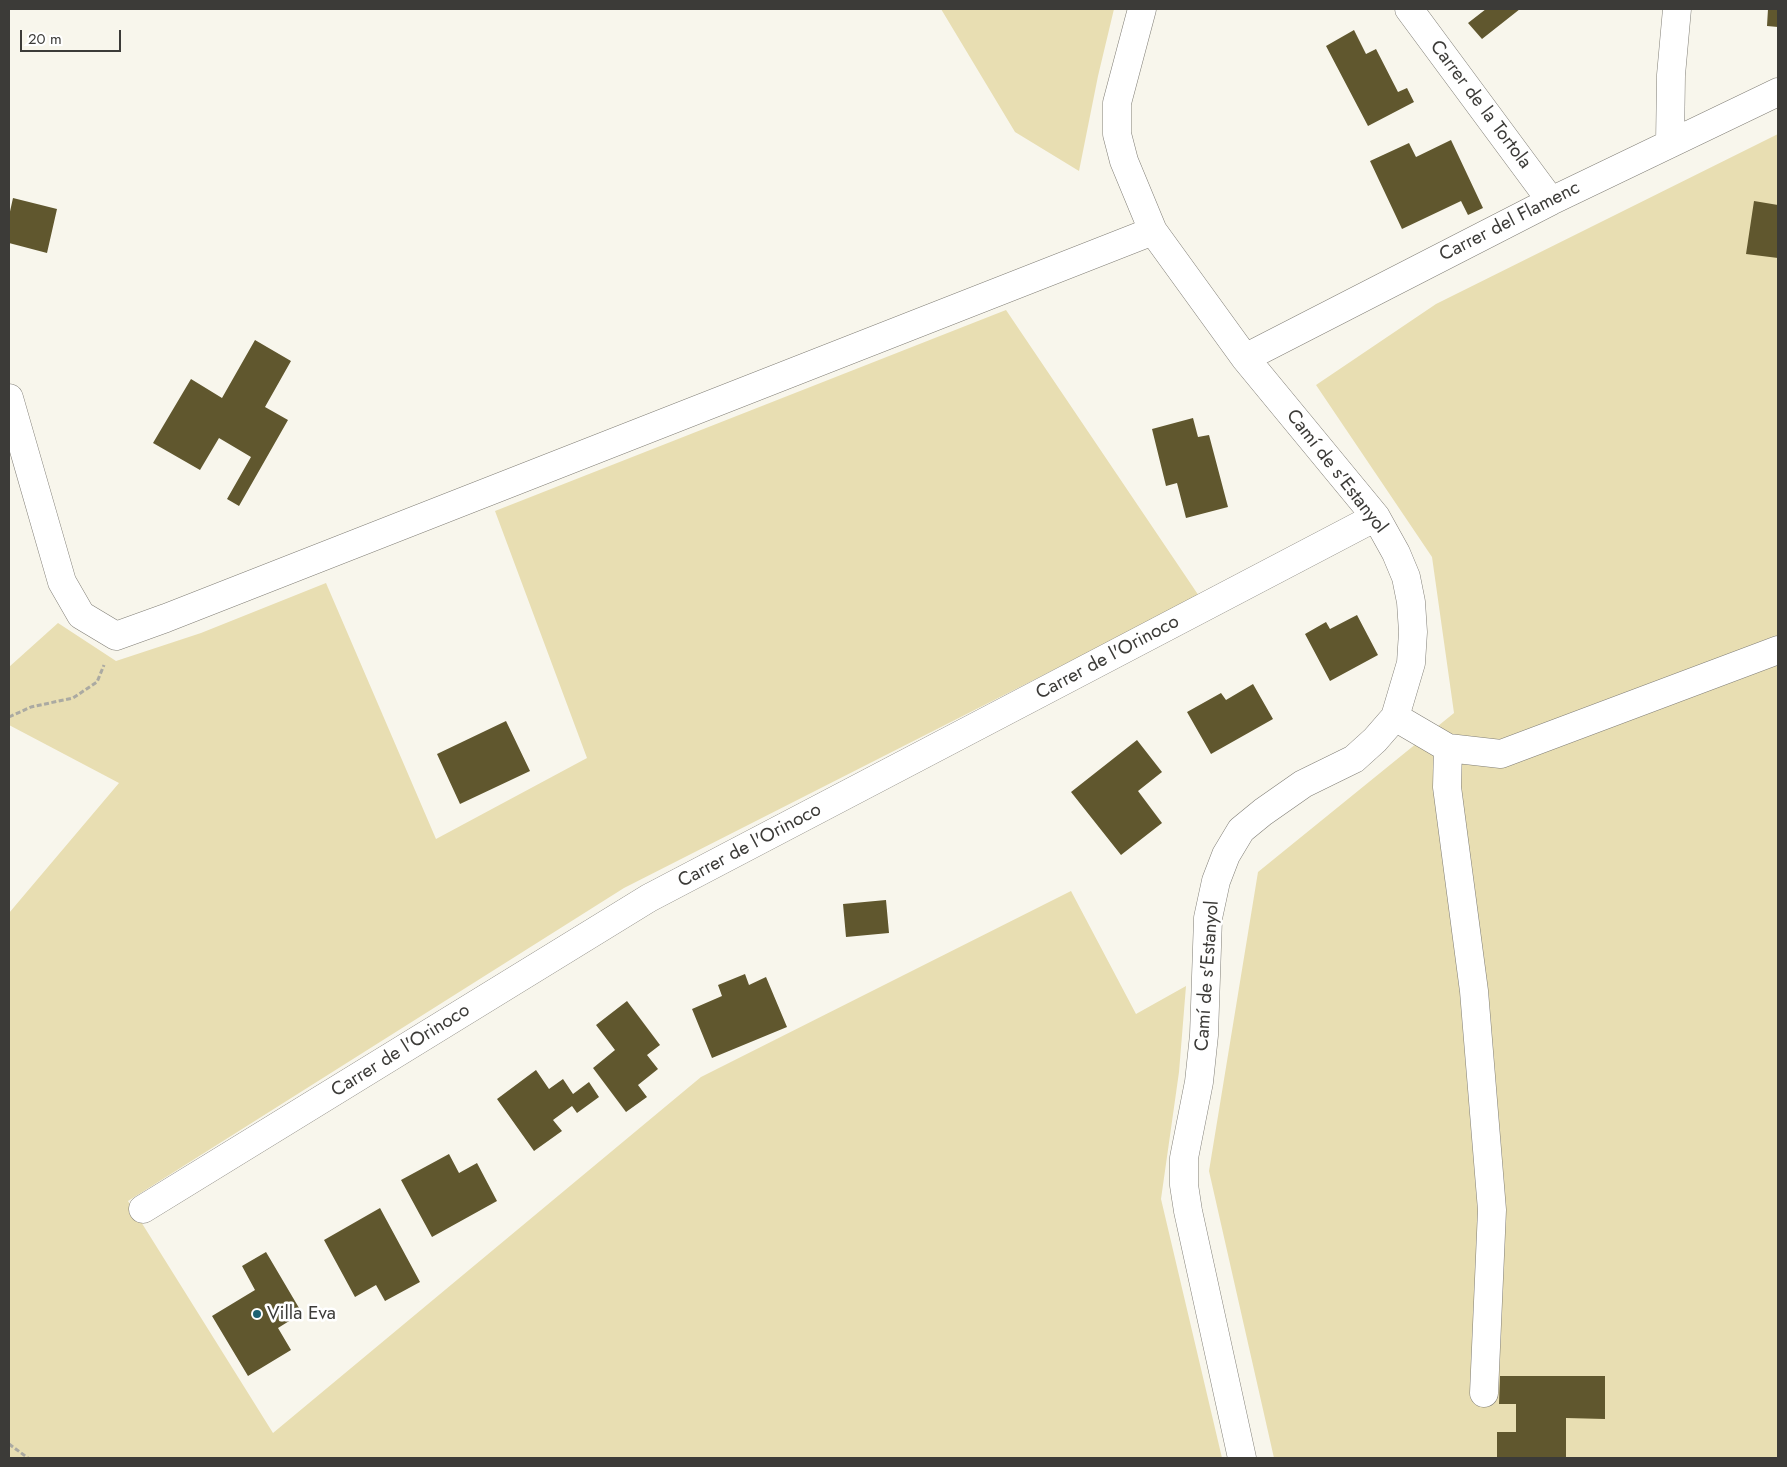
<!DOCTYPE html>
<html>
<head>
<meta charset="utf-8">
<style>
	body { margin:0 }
	#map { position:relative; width:1787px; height:1467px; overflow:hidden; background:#f8f6ec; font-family:Jost,sans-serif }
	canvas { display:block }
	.frame { position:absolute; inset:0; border:10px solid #3c3b38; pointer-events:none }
	.scale { position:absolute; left:20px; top:30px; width:101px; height:22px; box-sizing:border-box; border:2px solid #3c3b38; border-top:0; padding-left:6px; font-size:15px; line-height:18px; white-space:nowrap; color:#3c3b38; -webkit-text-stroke:4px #fff; paint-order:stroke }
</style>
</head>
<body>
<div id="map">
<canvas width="1787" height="1467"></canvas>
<div class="frame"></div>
<div class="scale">20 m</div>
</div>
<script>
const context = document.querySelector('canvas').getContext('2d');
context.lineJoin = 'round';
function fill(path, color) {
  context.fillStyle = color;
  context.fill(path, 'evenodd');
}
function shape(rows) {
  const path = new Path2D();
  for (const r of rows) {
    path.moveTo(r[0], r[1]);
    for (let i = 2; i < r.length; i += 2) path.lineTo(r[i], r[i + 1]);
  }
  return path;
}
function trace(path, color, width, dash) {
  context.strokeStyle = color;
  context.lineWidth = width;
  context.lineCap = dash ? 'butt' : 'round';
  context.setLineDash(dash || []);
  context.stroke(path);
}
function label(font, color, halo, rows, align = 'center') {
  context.font = font + ' Jost,sans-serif';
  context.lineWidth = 5;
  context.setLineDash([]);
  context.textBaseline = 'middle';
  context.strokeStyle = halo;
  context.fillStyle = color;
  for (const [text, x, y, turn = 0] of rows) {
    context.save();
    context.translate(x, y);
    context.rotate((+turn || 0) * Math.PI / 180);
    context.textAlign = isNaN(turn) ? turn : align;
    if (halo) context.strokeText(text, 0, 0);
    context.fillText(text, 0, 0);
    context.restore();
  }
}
fill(shape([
	[941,9,1114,9,1098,76,1079,171,1015,132],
	[1778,134,1778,1458,1274,1458,1209,1171,1258,872,1454,713,1432,557,1316,385,1436,304],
	[1006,310,1199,596,624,888,128,1201,273,1433,701,1077,1071,891,1136,1014,1186,986,1179,1072,1161,1199,1222,1458,9,1458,9,913,119,783,9,725,9,667,58,623,116,661,201,633,326,583,436,839,587,758,495,511]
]), '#e8deb2');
fill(shape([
	[1486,9,1520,9,1482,39,1468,23],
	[1768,9,1778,9,1778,27,1767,26],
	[1354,30,1366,54,1376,49,1398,92,1407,88,1414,102,1368,126,1326,46],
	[1451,140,1483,208,1468,215,1461,201,1402,229,1370,161,1409,143,1416,157],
	[13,198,57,209,47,253,9,243,9,216],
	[1754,201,1778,205,1778,258,1746,254],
	[255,340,291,361,265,407,288,420,239,506,227,499,251,457,219,438,200,470,153,443,191,379,222,398],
	[1193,418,1198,437,1209,435,1228,507,1186,518,1177,483,1166,486,1152,429],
	[1357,615,1378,655,1330,681,1305,634,1326,622,1330,629],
	[1253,684,1273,719,1211,754,1187,712,1221,693,1226,700],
	[506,721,530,771,460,804,437,754],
	[1137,740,1162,772,1138,791,1162,823,1121,855,1071,792],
	[886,900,889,933,846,937,843,904],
	[745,974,749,985,766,977,787,1027,712,1058,692,1009,722,996,718,985],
	[627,1001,660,1045,647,1055,658,1069,638,1085,647,1097,626,1112,593,1068,615,1050,596,1025],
	[536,1070,549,1089,563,1079,573,1094,589,1082,599,1097,577,1113,572,1106,553,1120,562,1131,534,1151,497,1099],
	[449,1154,459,1173,477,1163,497,1201,432,1237,401,1180],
	[380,1208,420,1282,385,1301,376,1285,355,1297,324,1240],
	[266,1252,302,1313,278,1328,291,1350,248,1376,212,1316,255,1290,242,1266],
	[1500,1376,1605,1376,1605,1419,1566,1418,1566,1458,1497,1458,1497,1432,1516,1432,1516,1404,1499,1404]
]), '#60572e');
const minor = shape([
	[1142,9,1117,103,1117,134,1124,161,1153,231,1245,358,1376,517,1396,553,1406,577,1411,602,1413,632,1411,663,1395,717,1375,740,1354,759,1303,784,1263,812,1241,830,1226,855,1216,881,1208,918,1204,1035,1199,1082,1184,1158,1184,1185,1188,1211,1242,1458],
	[1409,9,1551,201],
	[1670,143,1671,75,1677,9],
	[1245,358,1551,201,1778,92],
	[9,398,62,582,81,615,116,636,166,618,1153,231],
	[1395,717,1448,748,1501,754,1778,650],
	[1448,748,1447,787,1474,991,1492,1210,1484,1393],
	[143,1209,649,898,1376,517]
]);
trace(minor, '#807e76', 29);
trace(shape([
	[9,717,31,707,73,698,97,682,104,665],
	[9,1444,28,1458]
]), '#abaaa2', 3, [5, 2.5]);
trace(minor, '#fff', 28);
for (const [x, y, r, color] of [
	[257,1314,5,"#1b6172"]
]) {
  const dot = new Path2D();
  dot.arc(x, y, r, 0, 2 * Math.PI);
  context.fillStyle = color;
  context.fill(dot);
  trace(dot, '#fff', 2);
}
label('19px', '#3c3b38', '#fff', [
	["Carrer de la Tortola",1480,105,53],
	["Carrer del Flamenc",1510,222,-27],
	["Camí de s'Estanyol",1336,472,52],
	["Carrer de l'Orinoco",1108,658,-28],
	["Carrer de l'Orinoco",750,846,-28],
	["Camí de s'Estanyol",1208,976,-86],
	["Carrer de l'Orinoco",401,1051,-32]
]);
label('19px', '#3c3b38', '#fff', [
	["Villa Eva",267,1314]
], 'left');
</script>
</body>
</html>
